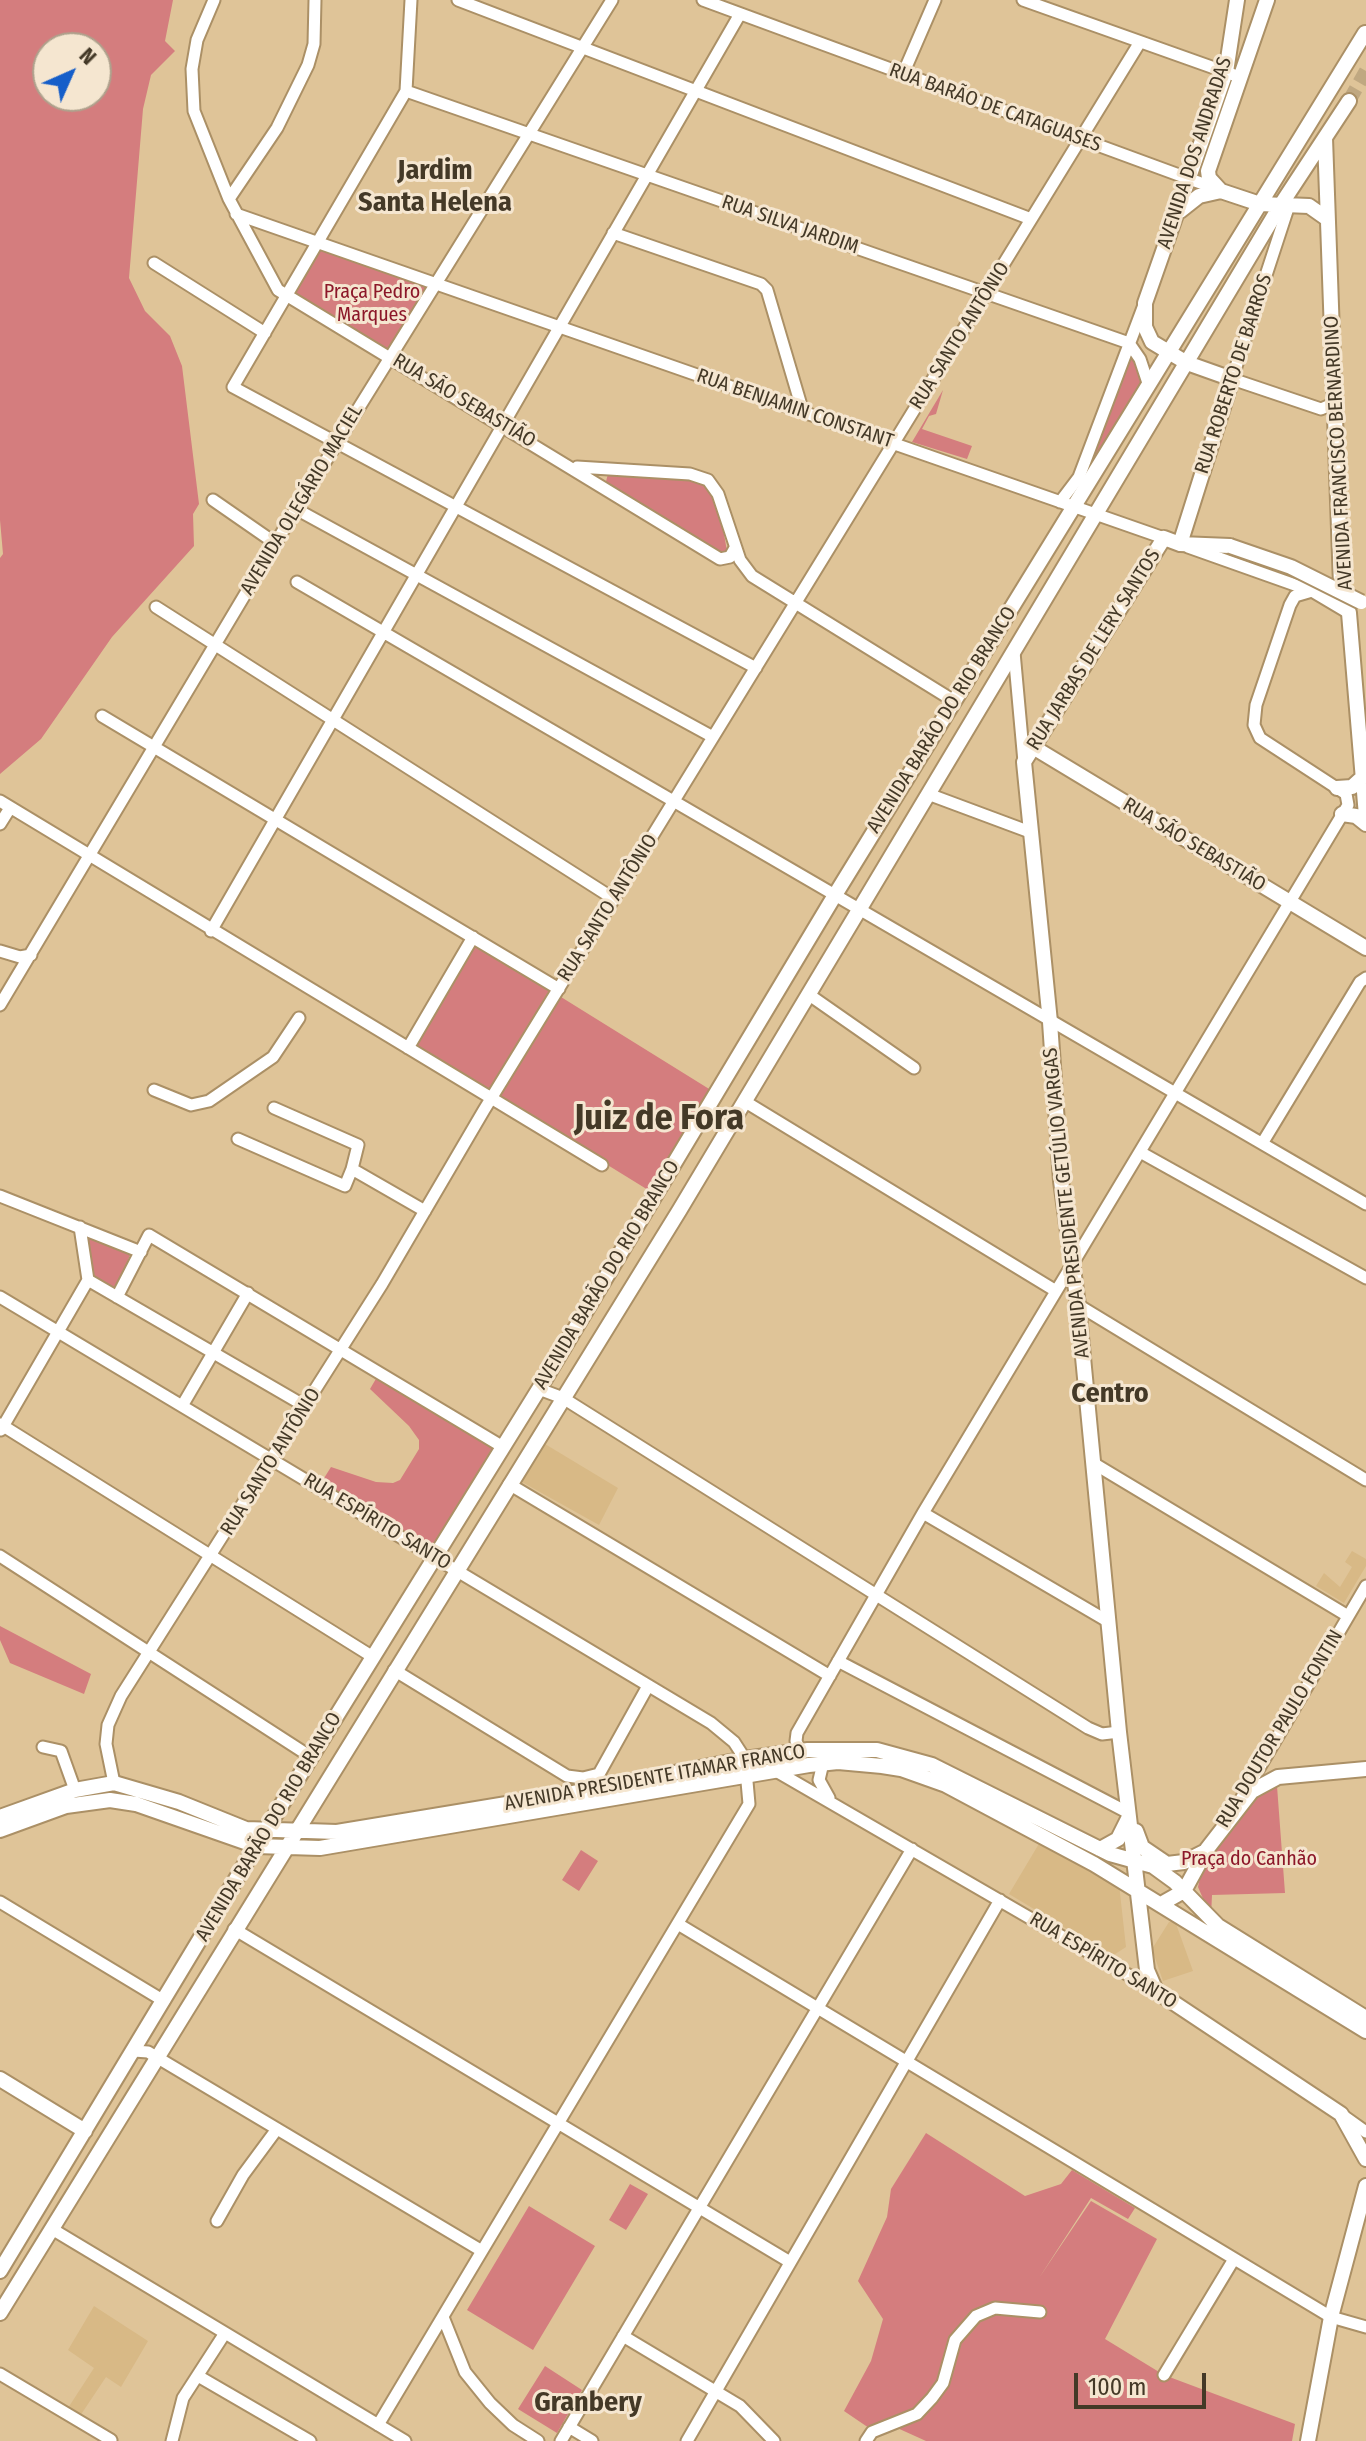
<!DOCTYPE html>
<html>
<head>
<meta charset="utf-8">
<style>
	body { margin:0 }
	#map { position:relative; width:1366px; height:2441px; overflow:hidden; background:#dfc498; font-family:"Fira Sans Condensed",sans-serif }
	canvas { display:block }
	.north { position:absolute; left:32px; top:32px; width:80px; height:80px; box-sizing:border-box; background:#f5e6d0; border:2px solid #aea18c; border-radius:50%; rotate:45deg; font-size:22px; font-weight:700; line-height:32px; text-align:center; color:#443927 }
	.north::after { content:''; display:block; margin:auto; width:28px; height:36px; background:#155ec9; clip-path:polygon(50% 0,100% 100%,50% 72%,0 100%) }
	.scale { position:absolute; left:1074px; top:2373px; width:132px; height:36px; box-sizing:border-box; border:4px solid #443927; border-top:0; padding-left:10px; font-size:24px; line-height:28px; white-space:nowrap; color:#443927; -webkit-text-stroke:6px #f5e6d0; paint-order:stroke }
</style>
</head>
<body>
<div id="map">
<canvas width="1366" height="2441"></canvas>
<div class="north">N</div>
<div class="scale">100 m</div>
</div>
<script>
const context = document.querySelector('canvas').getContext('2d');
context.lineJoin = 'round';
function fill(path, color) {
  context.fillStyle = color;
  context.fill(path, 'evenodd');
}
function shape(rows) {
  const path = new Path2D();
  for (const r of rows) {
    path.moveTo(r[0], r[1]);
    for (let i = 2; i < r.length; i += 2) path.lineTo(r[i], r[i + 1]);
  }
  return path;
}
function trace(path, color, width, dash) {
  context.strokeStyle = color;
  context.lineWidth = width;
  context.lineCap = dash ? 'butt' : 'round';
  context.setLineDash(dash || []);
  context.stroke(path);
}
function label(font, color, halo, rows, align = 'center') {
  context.font = font + ' "Fira Sans Condensed",sans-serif';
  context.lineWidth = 6;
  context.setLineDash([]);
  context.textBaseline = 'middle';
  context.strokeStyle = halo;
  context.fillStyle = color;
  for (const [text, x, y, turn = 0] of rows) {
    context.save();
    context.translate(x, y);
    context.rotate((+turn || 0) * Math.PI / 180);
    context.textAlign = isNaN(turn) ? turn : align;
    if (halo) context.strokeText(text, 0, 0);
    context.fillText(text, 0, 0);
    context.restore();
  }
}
fill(shape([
	[545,1444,618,1488,599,1525,522,1482],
	[1352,1551,1366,1559,1366,1566,1344,1603,1316,1586,1324,1573,1340,1587,1352,1567,1345,1562],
	[1040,1842,1119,1884,1126,1947,1112,1956,1009,1894],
	[1175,1921,1193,1971,1163,1981,1152,1949,1169,1922],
	[94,2306,148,2341,121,2387,106,2377,80,2416,68,2408,94,2368,68,2350]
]), '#d8b986');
fill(shape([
	[0,0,173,0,165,41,175,51,151,75,143,109,129,278,145,311,170,336,182,366,199,504,193,514,194,546,112,637,41,739,0,774,0,558,3,554,0,520],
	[96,48,96,96,48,96,48,48],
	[321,246,428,288,388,353,290,296],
	[1129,351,1135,358,1143,383,1073,498,1070,497],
	[943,390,936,414,929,416,922,429,972,446,967,459,912,442],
	[608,474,699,478,717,495,727,551,723,554,605,485],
	[473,943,550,989,488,1094,411,1047],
	[561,997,714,1092,653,1193,499,1098],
	[84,1231,126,1249,130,1255,116,1290,95,1278],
	[377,1377,495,1447,433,1548,321,1483,331,1467,376,1482,393,1483,400,1480,419,1449,419,1440,409,1426,370,1389],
	[0,1626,91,1674,84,1694,10,1663,0,1640],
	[1277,1786,1285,1893,1212,1895,1211,1917,1198,1887,1203,1865,1240,1813,1262,1792],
	[581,1850,598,1861,579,1891,562,1880],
	[926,2133,1025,2196,1061,2184,1072,2170,1135,2208,1128,2219,1091,2198,1039,2278,1091,2201,1157,2239,1105,2339,1164,2375,1295,2424,1292,2441,926,2441,884,2422,869,2428,844,2411,871,2361,883,2319,858,2281,887,2217,891,2189],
	[630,2184,648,2194,626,2230,609,2220],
	[529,2206,595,2246,533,2350,467,2310],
	[545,2366,582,2390,557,2433,518,2409]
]), '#d47d7e');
trace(shape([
	[1349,101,1366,71]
]), '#c0a881', 14, [14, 7]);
const minor = shape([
	[214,0,197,40,192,69,194,111,229,199,278,290,720,559,730,557,735,548],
	[411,0,406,91,233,387,756,668],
	[458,0,1031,219],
	[703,0,1217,189],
	[1023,0,1234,75],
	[903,74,935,0],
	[406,91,1129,343,1140,359,1149,386],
	[229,199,277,128,308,65,314,44,315,0],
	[1289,205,1232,379,1321,409,1337,402],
	[236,214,1164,538],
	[613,233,761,284,767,290,803,412],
	[154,263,265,333],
	[577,467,690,474,708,480,718,494,740,560,752,576,954,701],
	[213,500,275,543],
	[1060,502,1079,477,1144,305],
	[296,509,713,737],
	[1188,547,1312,591,1349,613],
	[297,582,1366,1204],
	[156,607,614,899],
	[1014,652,1024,762],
	[102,716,559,989],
	[928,794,1030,832],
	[0,801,602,1165],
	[0,824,10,808],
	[211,931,740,14],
	[0,951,20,957,31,955],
	[808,994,914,1068],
	[0,1005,296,509,612,0],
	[408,1048,473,937],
	[154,1090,191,1105,209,1101,273,1057,299,1018],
	[744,1101,1056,1291],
	[274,1108,358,1145,352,1169],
	[238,1139,345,1186,352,1169,425,1211],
	[1263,1142,1360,982,1366,978],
	[1140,1152,1366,1278],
	[0,1196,141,1252],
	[88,1280,305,1406],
	[0,1297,711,1723,734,1742,745,1759,749,1804,378,2425],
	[117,1297,149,1235,503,1447],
	[1078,1305,1366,1480],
	[539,1389,563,1398,1088,1728,1102,1734,1119,1732],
	[182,1406,248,1293],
	[0,1424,373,1657],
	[1,1430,88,1280,80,1227],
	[1093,1463,1348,1616],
	[509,1484,830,1676],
	[923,1513,1109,1622],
	[0,1556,311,1757],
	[838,1661,1129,1813],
	[394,1670,567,1776,583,1778,599,1774],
	[43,1747,61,1751,75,1790],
	[800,1751,796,1741,797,1733,923,1513,1348,805,1346,794,1260,738,1254,725,1256,705,1290,605,1295,596,1312,591],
	[823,1763,819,1780,829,1798],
	[776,1771,1156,1991],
	[599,1781,599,1774,648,1686],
	[114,1783,106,1744,108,1725,121,1696,382,1284,484,1110,1140,42],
	[1241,1799,1366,1586],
	[0,1902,164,2001],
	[678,1924,1331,2317,1366,2327],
	[234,1929,790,2262],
	[134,2051,148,2052,482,2251],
	[1345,2117,1366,2132],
	[217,2221,243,2175,277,2129],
	[52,2229,405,2441],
	[443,2317,465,2372,490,2403,513,2425,538,2441],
	[623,2336,740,2406,774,2441],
	[0,2374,111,2440],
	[1164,2375,1234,2259],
	[198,2376,310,2441],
	[569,2427,592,2441],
	[172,2441,183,2398,225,2333],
	[561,2441,912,1849],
	[687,2441,1000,1900],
	[866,2441,872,2432,917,2414,932,2398,943,2383,955,2340,976,2316,995,2308,1040,2312]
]);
const major = shape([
	[1267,0,1208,171,1209,178,1221,191,1260,204,1309,206,1326,218],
	[1325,138,1341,585,1349,613,1366,816],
	[1180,211,1199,196,1221,191],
	[1180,544,1232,379,1187,363,1152,342,1145,327,1145,303,1226,72,1237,0],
	[1230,546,1180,544,1164,538,1024,762,1050,1022,1061,1181,1078,1305,1119,1732,1147,1970,1156,1991,1341,2114,1366,2159],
	[1033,747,1366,948],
	[1337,788,1352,787,1363,777],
	[1342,814,1356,816,1366,824],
	[0,1817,75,1790,114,1783,179,1802,246,1829,337,1832,567,1794,745,1759,808,1750,877,1750,932,1765,1110,1854,1153,1866,1175,1882,1218,1926,1366,2018],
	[0,1830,66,1806,110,1800,136,1804,256,1846,320,1848,809,1765,838,1762,882,1766,901,1769,946,1785,1094,1864,1366,2031],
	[1136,1831,1142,1847,1167,1864,1184,1862,1204,1852],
	[1100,1849,1118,1839,1129,1817],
	[1161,1904,1184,1891,1207,1849,1252,1791,1278,1777,1366,1769],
	[0,2079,85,2131],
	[0,2271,256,1846,539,1389,835,895,1365,33],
	[0,2313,679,1211,1280,206,1349,101],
	[1308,2441,1331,2317,1366,2186]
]);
trace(minor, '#ab9066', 15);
trace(major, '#ab9066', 18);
trace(minor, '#fff', 11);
trace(major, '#fff', 14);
const majorBridge = shape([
	[1230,546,1291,567,1361,602]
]);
trace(majorBridge, '#ab9066', 18, []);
trace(majorBridge, '#fff', 14);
label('20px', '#443927', '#f5e6d0', [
	["RUA BARÃO DE CATAGUASES",995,108,20],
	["AVENIDA DOS ANDRADAS",1195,153,-72],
	["RUA SILVA JARDIM",790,225,19],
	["RUA SANTO ANTÔNIO",960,336,-58],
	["RUA ROBERTO DE BARROS",1234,374,-72],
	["RUA SÃO SEBASTIÃO",464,401,31],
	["RUA BENJAMIN CONSTANT",795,409,19],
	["AVENIDA FRANCISCO BERNARDINO",1339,453,-93],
	["AVENIDA OLEGÁRIO MACIEL",302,500,-59],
	["RUA JARBAS DE LERY SANTOS",1094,650,-58],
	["AVENIDA BARÃO DO RIO BRANCO",942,720,-58],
	["RUA SÃO SEBASTIÃO",1194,845,31],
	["RUA SANTO ANTÔNIO",608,908,-58],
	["AVENIDA PRESIDENTE GETÚLIO VARGAS",1067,1203,-96],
	["AVENIDA BARÃO DO RIO BRANCO",607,1275,-59],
	["RUA SANTO ANTÔNIO",271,1462,-58],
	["RUA ESPÍRITO SANTO",377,1522,31],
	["RUA DOUTOR PAULO FONTIN",1280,1729,-59],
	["AVENIDA PRESIDENTE ITAMAR FRANCO",655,1778,-10],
	["AVENIDA BARÃO DO RIO BRANCO",269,1827,-59],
	["RUA ESPÍRITO SANTO",1103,1961,31]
]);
label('20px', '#8c1729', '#f5e6d0', [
	["Praça Pedro",372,292],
	["Marques",372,315],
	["Praça do Canhão",1249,1859]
]);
label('bold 28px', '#443927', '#f5e6d0', [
	["Jardim",435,171],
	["Santa Helena",435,203],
	["Centro",1110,1394],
	["Granbery",588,2403]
]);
label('bold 36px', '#443927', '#f5e6d0', [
	["Juiz de Fora",659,1119]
]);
</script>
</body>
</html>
